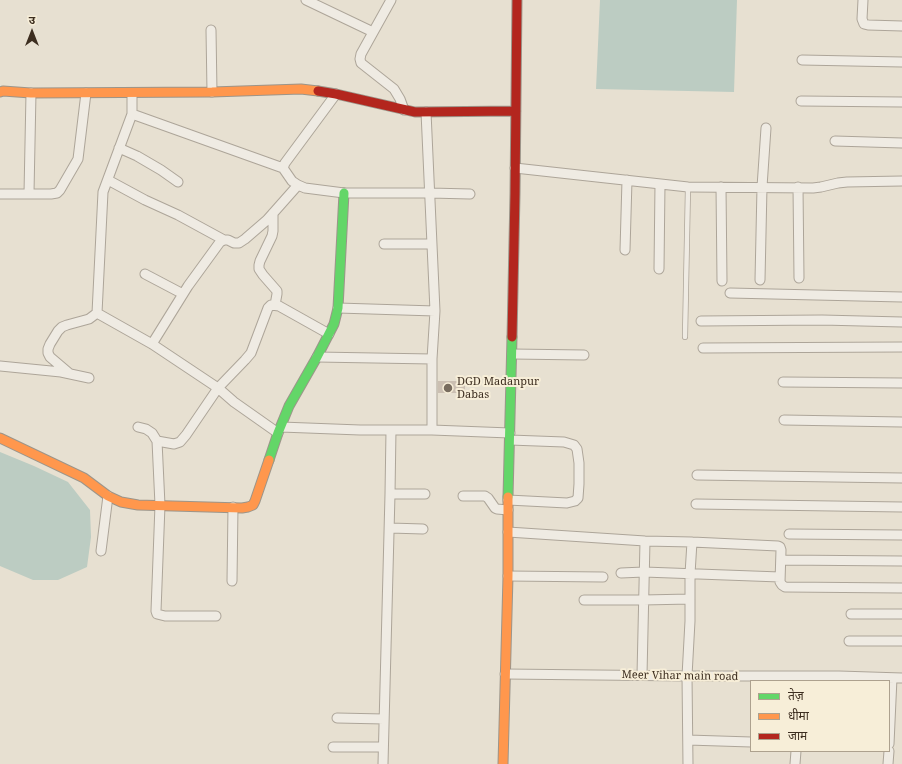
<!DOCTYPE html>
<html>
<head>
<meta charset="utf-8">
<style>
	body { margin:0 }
	#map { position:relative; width:902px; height:764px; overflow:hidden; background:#e7e0d1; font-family:"Noto Serif","Noto Sans Devanagari",serif }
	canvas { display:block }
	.legend { position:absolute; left:750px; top:680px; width:140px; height:72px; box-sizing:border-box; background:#f7eed8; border:1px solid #ada18e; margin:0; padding:5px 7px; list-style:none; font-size:12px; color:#3d2e20 }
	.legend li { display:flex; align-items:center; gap:8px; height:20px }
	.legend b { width:20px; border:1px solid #ada18e }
	.north { position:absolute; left:12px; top:12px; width:40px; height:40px; -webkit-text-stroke:3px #f7eed8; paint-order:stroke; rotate:0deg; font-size:11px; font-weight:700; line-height:16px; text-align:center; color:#3d2e20 }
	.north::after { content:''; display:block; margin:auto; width:14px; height:18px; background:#3d2e20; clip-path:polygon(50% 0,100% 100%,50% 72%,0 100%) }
</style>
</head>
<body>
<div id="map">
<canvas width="902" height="764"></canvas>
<ul class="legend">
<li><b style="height:5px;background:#63d668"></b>तेज़</li>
<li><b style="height:5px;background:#ff974d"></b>धीमा</li>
<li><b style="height:5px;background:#b3261e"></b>जाम</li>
</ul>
<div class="north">उ</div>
</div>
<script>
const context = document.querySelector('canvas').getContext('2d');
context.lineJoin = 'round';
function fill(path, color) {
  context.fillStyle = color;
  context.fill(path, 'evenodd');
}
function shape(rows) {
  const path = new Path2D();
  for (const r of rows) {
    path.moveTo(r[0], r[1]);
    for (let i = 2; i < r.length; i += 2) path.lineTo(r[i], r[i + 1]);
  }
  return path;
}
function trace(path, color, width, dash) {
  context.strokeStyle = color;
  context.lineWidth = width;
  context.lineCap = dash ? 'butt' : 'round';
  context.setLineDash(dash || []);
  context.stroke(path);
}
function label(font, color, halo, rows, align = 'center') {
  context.font = font + ' "Noto Serif",serif';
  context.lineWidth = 4;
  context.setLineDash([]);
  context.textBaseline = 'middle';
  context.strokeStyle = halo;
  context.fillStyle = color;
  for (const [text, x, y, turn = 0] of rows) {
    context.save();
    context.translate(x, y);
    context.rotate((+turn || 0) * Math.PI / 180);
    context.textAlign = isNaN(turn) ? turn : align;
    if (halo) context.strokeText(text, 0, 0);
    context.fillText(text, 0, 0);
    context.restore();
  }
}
fill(shape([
	[600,0,737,0,734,92,596,89],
	[0,452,34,466,68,482,90,510,91,537,87,567,58,580,33,580,0,566]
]), '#bcccc2');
fill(shape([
	[438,381,465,381,465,393,438,393]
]), '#cbbfb2');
const lane = shape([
	[685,337,688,187]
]);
const street = shape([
	[306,0,373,32],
	[391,0,361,54,360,59,361,63,394,89,400,99,404,110],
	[863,0,862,19,864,24,868,25,902,26],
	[211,30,212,92],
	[802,60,902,62],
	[132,93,132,114,283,168],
	[336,94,285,163,283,168,292,181,298,185,305,188,344,193,430,193,470,194],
	[801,101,902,102],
	[426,112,435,311,432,359,432,430],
	[835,141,902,143],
	[119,148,137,156,161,170,178,182],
	[515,168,688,187,813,188,821,187,838,183,847,182,902,181],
	[108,180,145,200,178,215,224,240],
	[721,187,722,281],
	[798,187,799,278],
	[29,193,31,93],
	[0,194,51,194,57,193,60,190,78,159,86,93],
	[273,213,273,231,272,236,260,261,259,265,259,269,263,275,277,291,277,294,275,305],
	[384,244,432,244],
	[625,250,627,180],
	[659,269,660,184],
	[145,274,183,294],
	[760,280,762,187,766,128],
	[730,293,902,297],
	[338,308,435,311],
	[97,313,152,344,218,388,234,402,278,433],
	[701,321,822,320,902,322],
	[152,344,188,286,220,242,224,240,228,240,234,243,239,243,245,239,267,220,298,185],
	[703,348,902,347],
	[512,354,584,355],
	[317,357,432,359],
	[0,366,61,372,89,378],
	[70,374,50,357,48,353,48,349,50,344,58,331,62,327,67,325,89,319,97,313,103,192,132,114],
	[783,382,902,383],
	[784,420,902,422],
	[138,427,146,429,152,433,157,441,160,505,156,611,157,614,165,616,216,616],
	[281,427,360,430,432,430,510,433],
	[157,441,174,444,180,442,186,435,218,388,245,360,251,353,268,308,271,305,279,306,329,334],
	[697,475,902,478],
	[390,494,425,494],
	[463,496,485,496,488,498,495,508,497,509,508,510],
	[508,500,567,503,575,501,578,498,579,484,579,463,577,449,574,445,564,442,510,440],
	[696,504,902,507],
	[390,528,423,529],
	[508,532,645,541,692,542,778,546,780,547,781,550,780,582,782,585,785,587,902,588],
	[789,534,902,535],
	[101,551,108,496],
	[781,560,902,561],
	[621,573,644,572,780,577],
	[508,576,603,577],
	[232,581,233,507],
	[584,600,643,600,690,599],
	[851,614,902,614],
	[849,641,902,641],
	[505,674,687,676,839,676,902,678],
	[642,675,645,541],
	[337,718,384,719],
	[688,740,751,742],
	[889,744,892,678],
	[333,747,383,747],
	[383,764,390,494,391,430],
	[688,764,687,676,690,621,690,574,692,542],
	[795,764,796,751],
	[888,764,889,751]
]);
const fast = shape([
	[269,460,278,433,289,406,317,357,334,324,338,308,344,193],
	[508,497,512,337]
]);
const slow = shape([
	[0,92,3,91,31,93,212,92,301,89,318,91],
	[0,438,84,478,108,496,121,502,138,505,242,508,248,507,253,505,255,501,269,460],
	[503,764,508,576,508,497]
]);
const jam = shape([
	[318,91,336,94,415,112,516,111],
	[512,337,515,194,517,0]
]);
trace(lane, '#ada599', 6);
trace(street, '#ada599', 11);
trace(fast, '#9c958a', 11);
trace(slow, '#9c958a', 11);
trace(jam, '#9c958a', 11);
trace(lane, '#efebe3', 4.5);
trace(street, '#efebe3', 9);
trace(fast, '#63d668', 9);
trace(slow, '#ff974d', 9);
trace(jam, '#b3261e', 9);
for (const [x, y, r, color] of [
	[448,388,5,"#786c5e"]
]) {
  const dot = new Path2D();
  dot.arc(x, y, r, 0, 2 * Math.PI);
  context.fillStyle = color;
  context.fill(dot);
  trace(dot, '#f7eed8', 1.5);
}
label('11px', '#3d2e20', '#f7eed8', [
	["DGD Madanpur",457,382],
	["Dabas",457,395]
], 'left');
label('11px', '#3d2e20', '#f7eed8', [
	["Meer Vihar main road",680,676,1]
]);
</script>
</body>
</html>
